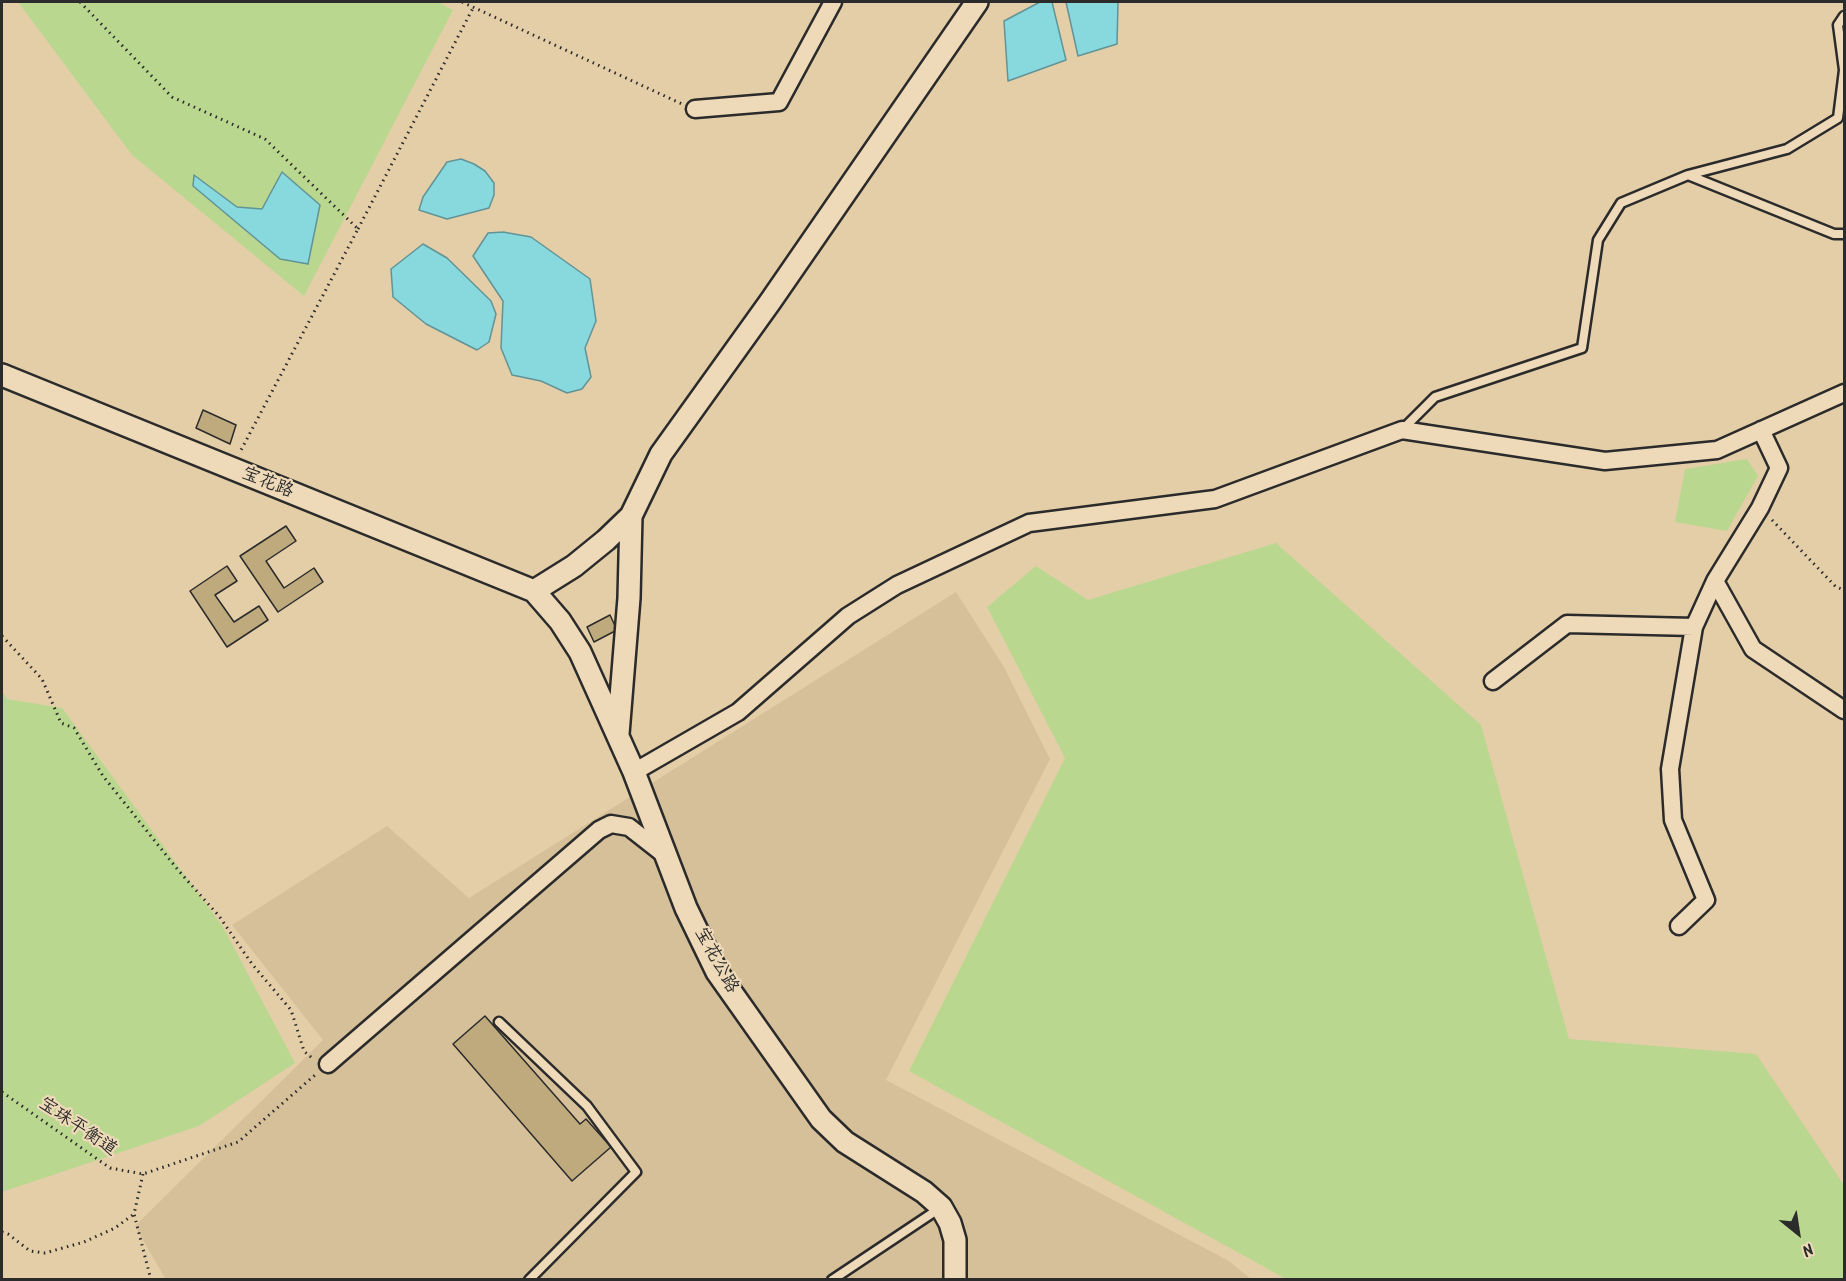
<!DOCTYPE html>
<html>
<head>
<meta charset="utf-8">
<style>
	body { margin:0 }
	#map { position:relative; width:1846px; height:1281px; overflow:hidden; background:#e4cea8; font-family:Kalam,sans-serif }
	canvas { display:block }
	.frame { position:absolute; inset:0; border:3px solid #2b2b2b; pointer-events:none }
	.north { position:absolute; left:1768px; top:1203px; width:60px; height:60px; -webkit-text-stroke:4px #eed9b8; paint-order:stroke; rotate:150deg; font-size:16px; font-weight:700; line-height:24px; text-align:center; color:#2b2b2b }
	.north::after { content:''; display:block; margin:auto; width:21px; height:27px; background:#2b2b2b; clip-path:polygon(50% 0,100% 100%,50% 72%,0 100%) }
</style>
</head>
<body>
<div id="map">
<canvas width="1846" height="1281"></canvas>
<div class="frame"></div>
<div class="north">N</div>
</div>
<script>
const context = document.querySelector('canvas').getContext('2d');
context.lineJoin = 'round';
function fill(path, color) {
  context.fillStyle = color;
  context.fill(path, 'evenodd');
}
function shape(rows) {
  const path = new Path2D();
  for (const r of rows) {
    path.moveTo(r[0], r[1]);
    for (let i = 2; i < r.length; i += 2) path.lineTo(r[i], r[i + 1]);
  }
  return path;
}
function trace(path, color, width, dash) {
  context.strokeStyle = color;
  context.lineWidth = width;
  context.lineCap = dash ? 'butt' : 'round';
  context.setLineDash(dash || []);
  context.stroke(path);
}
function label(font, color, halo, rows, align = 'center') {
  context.font = font + ' Kalam,"LXGW WenKai TC",sans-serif';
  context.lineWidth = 4.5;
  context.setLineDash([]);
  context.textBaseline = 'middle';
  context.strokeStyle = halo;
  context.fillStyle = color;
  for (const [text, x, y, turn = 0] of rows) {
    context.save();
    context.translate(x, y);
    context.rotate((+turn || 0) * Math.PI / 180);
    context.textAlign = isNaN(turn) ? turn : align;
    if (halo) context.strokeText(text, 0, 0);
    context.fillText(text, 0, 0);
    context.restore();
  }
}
fill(shape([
	[956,592,1004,667,1050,759,886,1080,1229,1261,1251,1279,166,1280,135,1226,323,1040,232,925,387,826,469,898]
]), '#d6c099');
fill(shape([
	[18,2,438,2,453,10,304,296,132,155],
	[1747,459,1758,476,1727,531,1675,522,1685,469],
	[1276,543,1481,725,1569,1039,1756,1054,1844,1185,1844,1279,1286,1279,909,1071,1065,758,987,607,1036,566,1088,600],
	[2,691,7,699,62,708,223,927,295,1063,199,1126,2,1192]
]), '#bad78f');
const water = shape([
	[1040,2,1052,2,1066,60,1008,81,1004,21,1040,2],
	[1066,2,1118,2,1117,44,1078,56,1066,2],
	[461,159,474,164,485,171,494,183,494,195,489,208,447,219,419,210,423,197,447,162,461,159],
	[282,172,320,205,308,264,280,259,193,186,194,175,237,207,262,209,282,172],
	[503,232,531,237,590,279,596,321,585,348,591,377,582,389,567,393,541,381,512,375,501,348,503,301,473,256,488,233,503,232],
	[423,244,447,258,491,301,496,314,489,342,477,350,426,324,393,297,391,269,423,244]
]);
fill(water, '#87d9de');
trace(water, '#629396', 1.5);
const building = shape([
	[203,410,236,425,230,444,196,428,203,410],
	[286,526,296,541,266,561,284,588,314,568,323,582,278,612,240,556,286,526],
	[227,566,237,581,215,595,234,622,259,606,268,620,227,647,190,591,227,566],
	[610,615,617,630,594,642,587,627,610,615],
	[485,1016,580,1124,586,1119,611,1147,572,1181,453,1044,485,1016]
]);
fill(building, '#bfaa7d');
trace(building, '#2b2b2b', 1.5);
const service = shape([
	[1688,175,1787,149,1838,118,1844,70,1838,25,1844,16],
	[1403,429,1435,397,1582,348,1598,240,1621,203,1688,175,1834,234,1844,234],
	[499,1022,587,1106,636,1172,529,1280],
	[832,1280,940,1208]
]);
const minor = shape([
	[695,109,779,102,833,2],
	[1761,430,1779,468,1760,508,1715,581,1753,649,1844,710],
	[1493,681,1567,624,1694,627,1715,581],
	[634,772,738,712,848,616,897,585,1029,523,1215,499,1402,430,1605,461,1717,450,1844,393],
	[1679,926,1706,900,1673,820,1670,769,1694,627],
	[328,1064,599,830,611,824,629,827,666,856]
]);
const tertiary = shape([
	[2,375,534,591,560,621,580,652,634,772,686,908,717,972,821,1119,845,1142,924,1192,941,1207,950,1223,955,1240,955,1280],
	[534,591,574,566,606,540,631,516,661,454,770,302,977,2],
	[618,734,629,598,631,516]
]);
trace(service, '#2b2b2b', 13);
trace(minor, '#2b2b2b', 21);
trace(tertiary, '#2b2b2b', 26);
trace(shape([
	[80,2,172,97,265,139,358,229,240,452],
	[462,2,682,104],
	[358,229,473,8],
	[1772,520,1836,587,1844,590],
	[2,636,42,679,61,723,74,728,103,776,178,870,219,916,252,964,291,1010,304,1051,313,1059],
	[2,1092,110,1168,143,1174,238,1142,315,1075],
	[143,1174,134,1214,151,1280],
	[2,1232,8,1234,30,1251,45,1253,84,1242,115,1228,134,1214]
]), '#2b2b2b', 3, [1.5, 4.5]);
trace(service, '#eed9b8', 8);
trace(minor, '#eed9b8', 16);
trace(tertiary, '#eed9b8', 21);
label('18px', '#2b2b2b', '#eed9b8', [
	["宝花路",267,484,22],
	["宝花公路",715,961,61],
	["宝珠平衡道",77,1128,34]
]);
</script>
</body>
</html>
